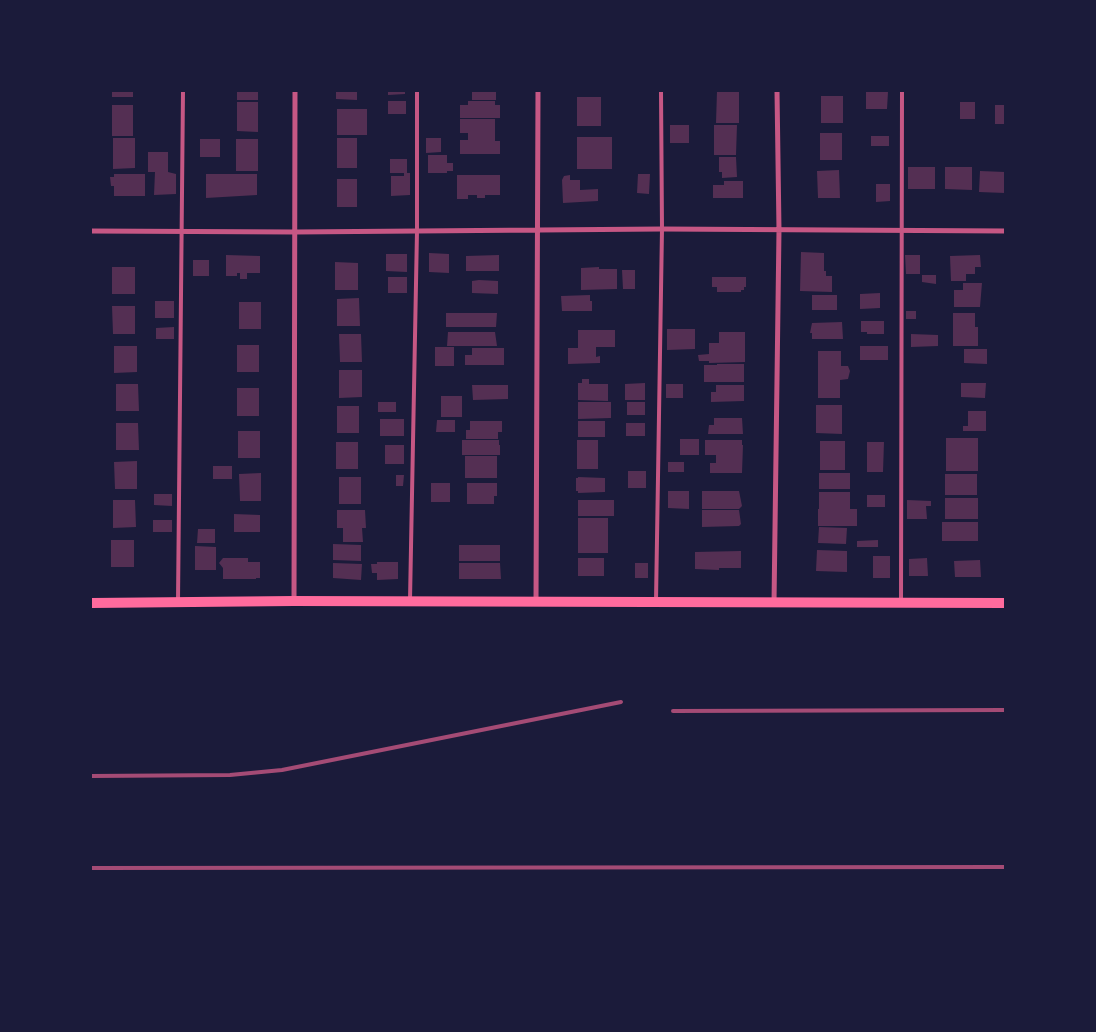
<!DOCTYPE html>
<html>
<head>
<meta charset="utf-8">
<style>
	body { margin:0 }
	#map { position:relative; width:1096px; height:1032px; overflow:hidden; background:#1b1b3a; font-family:"IBM Plex Sans",sans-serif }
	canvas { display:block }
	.frame { position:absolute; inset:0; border:92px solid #1b1b3a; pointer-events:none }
</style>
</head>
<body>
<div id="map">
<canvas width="1096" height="1032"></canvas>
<div class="frame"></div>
</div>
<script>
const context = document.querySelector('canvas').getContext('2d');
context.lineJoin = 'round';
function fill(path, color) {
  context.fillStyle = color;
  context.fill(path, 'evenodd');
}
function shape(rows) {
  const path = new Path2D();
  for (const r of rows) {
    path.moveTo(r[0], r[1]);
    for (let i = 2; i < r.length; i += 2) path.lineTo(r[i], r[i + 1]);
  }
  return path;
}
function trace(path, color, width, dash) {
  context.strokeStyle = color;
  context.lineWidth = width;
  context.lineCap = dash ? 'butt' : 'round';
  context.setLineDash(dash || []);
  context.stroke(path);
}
fill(shape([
	[112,91,133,91,133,97,112,97],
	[237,91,258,91,258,100,237,100],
	[336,91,357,91,357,100,336,99],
	[388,91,405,91,405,94,388,95],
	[472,91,496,91,496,100,472,100],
	[717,91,739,91,739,123,716,123],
	[866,91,888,92,887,109,866,109],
	[821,96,843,96,843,123,821,123],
	[577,97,601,97,601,126,577,126],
	[388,101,406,101,406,114,388,114],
	[468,101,495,101,495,105,500,105,500,118,460,118,460,105,468,105],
	[237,102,258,102,258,132,237,131],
	[960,102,975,102,975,119,960,119],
	[112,105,133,105,133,136,112,136],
	[995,105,1005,105,1005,124,995,124],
	[337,109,367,109,367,135,337,135],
	[460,119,495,119,495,141,500,141,500,154,460,154,460,140,468,140,468,133,460,133],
	[670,125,689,125,689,143,670,143],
	[714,125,737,125,736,155,714,155],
	[820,133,842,133,842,160,820,160],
	[871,136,889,136,889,146,871,146],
	[577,137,612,137,612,169,577,169],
	[113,138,135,138,135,168,113,169],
	[337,138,357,138,357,168,337,168],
	[426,138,441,138,441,152,426,153],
	[200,139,220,139,220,157,200,157],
	[236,139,258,139,258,171,236,171],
	[148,152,168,152,168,172,176,174,176,194,154,195,155,172,148,172],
	[428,155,447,155,447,163,453,163,453,171,447,171,447,173,428,173],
	[719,157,736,157,737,177,722,178,722,172,719,172],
	[390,159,407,159,407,173,410,173,410,195,391,196,391,176,404,176,404,173,390,173],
	[908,167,935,167,935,189,908,189],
	[945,167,972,167,972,190,945,189],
	[839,170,840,198,818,198,817,171],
	[980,171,1005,172,1005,193,979,192],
	[114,174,145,174,145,196,114,196,114,186,111,186,110,177,114,177],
	[206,174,257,174,257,195,206,198],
	[638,174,650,174,649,194,637,193],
	[457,175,500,175,500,195,485,195,485,198,477,198,477,195,468,195,468,199,457,199],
	[570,175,570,180,580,180,580,190,598,189,598,201,563,203,562,180,564,176],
	[337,179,357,179,357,207,337,207],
	[724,181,743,181,743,198,713,198,713,185,724,185],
	[876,184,890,184,890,201,876,202],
	[801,252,824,253,824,271,826,271,826,276,832,276,832,292,800,291],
	[429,253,449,254,449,273,429,272],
	[386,254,407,254,407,272,386,271],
	[226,255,260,256,260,273,247,273,247,279,240,279,240,273,237,273,237,276,226,276],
	[499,255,499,271,466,271,466,256],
	[905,255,920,255,920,274,906,274],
	[980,255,981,267,975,267,975,274,966,274,966,281,951,281,950,256],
	[193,260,209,260,209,276,193,276],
	[335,262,358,263,358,290,335,290],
	[112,267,135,267,135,294,112,294],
	[599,267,599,269,617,269,617,289,581,290,581,268],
	[622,270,635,270,635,289,623,289],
	[922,275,936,275,936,284,922,282],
	[388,277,407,277,407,293,388,293],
	[712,277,746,277,746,287,744,287,744,290,741,290,741,292,717,292,717,287,712,287],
	[479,280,498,281,498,294,472,293,472,281],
	[963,283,982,283,980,307,954,307,954,290,963,290],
	[880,293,880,308,860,309,860,294],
	[590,295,590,301,592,301,592,311,562,311,561,296],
	[812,295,837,295,837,310,812,310],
	[359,298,360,326,337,326,337,299],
	[155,301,174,301,174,318,155,318],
	[239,302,261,302,261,329,239,329],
	[112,306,135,306,135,334,113,334],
	[906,311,916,311,916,319,906,319],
	[446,313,497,313,496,327,446,327],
	[953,313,975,313,975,327,978,327,978,346,953,346],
	[861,321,884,321,884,334,867,334,867,332,861,332],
	[842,322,843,339,812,339,812,333,810,333,812,323],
	[174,327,174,339,156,339,156,328],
	[667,329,695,329,695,349,667,350],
	[578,330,615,330,615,347,596,347,596,357,600,356,600,363,568,364,568,348,578,348],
	[448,332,495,332,497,346,447,346],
	[719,332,745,332,745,362,709,363,709,361,699,361,698,355,709,354,709,343,719,343],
	[339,334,361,334,362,362,340,362],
	[911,334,938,335,938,346,911,347],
	[237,345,259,345,259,372,237,372],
	[114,346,137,346,137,372,114,373],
	[860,346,888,346,888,360,860,360],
	[435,347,454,347,454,366,435,366],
	[472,348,504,348,504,365,465,365,465,355,472,355],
	[964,349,987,349,987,364,964,363],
	[818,351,841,351,841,366,848,366,850,371,848,379,840,380,840,398,818,398],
	[717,364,744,364,744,382,704,382,704,365,717,365],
	[339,370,362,370,362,397,339,398],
	[582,379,589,379,589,384,608,384,608,401,578,400,578,383,582,383],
	[645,383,645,400,625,400,625,384],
	[961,383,986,383,985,398,961,397],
	[116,384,138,384,139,411,116,411],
	[666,384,683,384,683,398,666,398],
	[472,385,508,385,508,399,473,400],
	[716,385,744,385,744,401,711,402,711,392,716,392],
	[237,388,259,388,259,416,237,416],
	[441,396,462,396,462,417,441,417],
	[378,402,396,402,396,412,378,412],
	[578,402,611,402,611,418,578,419],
	[627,402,645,402,645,415,627,415],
	[816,405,842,405,842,434,816,433],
	[337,406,359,406,359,433,337,433],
	[968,411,986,411,986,431,963,431,963,426,968,426],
	[714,418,742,418,743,434,708,434,709,425,714,425],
	[380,419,404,419,404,436,380,436],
	[437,420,455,420,455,432,436,432],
	[470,421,502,421,502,432,498,432,498,439,466,439,466,430,470,430],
	[578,421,605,421,605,437,578,437],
	[116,423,138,423,139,450,116,450],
	[626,423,645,423,645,436,626,436],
	[238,431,260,431,260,458,238,458],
	[946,438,978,438,978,471,946,471],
	[680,439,699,439,699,455,680,455],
	[462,440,499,440,499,445,500,445,500,455,462,455],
	[577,440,598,440,598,469,577,469],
	[705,440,742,440,742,445,743,445,742,473,710,473,710,463,716,463,716,455,705,455],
	[820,441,845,441,845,470,820,470],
	[336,442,358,442,358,469,336,469],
	[867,442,884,442,883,472,867,472],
	[385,445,404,445,404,464,385,464],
	[465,456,497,456,497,478,465,478],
	[137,461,137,489,115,489,114,462],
	[668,462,684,462,684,472,668,472],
	[213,466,232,466,232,479,213,479],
	[628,471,646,471,646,488,628,488],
	[261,473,261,501,240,501,239,474],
	[819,473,850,473,850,489,819,489],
	[945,474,977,474,977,495,945,495],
	[396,475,404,475,403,486,396,486],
	[339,477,361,477,361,504,339,504],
	[578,477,605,478,605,492,578,493,578,491,576,491,576,478,578,478],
	[431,483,450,483,450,502,431,502],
	[467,483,497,483,497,496,494,496,494,504,467,504],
	[668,491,689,491,689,509,668,508],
	[702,491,739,491,742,506,739,509,702,509],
	[819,492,850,492,850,509,819,509],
	[154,494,172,494,172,506,154,505],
	[867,495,885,495,885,507,867,507],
	[945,498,978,498,978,519,945,519],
	[113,500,135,500,136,527,113,528],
	[578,500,614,500,614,516,578,516],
	[907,500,931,501,931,506,926,506,927,519,907,519],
	[818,509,857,509,857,526,818,526],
	[337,510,365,510,366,528,362,528,363,542,343,542,343,528,337,528],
	[702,510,739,510,741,524,739,526,702,527],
	[234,514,260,515,260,532,234,532],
	[578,518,608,518,608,535,578,535],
	[153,520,172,520,172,532,153,532],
	[942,522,978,522,978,541,942,541],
	[819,527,847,528,846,544,818,543],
	[198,529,215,529,215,543,197,543],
	[578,535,608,535,608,553,578,553],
	[111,540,134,540,134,567,111,567],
	[878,540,878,547,857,547,857,541],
	[333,544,361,545,361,561,333,560],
	[459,545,500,545,500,561,459,561],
	[195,546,216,547,216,570,195,570],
	[817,550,847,551,847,572,816,571],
	[741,551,741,568,719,568,719,570,695,569,695,552],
	[873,556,890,556,890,578,873,578],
	[223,558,248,558,248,562,260,562,260,578,256,578,256,579,223,579,223,568,219,563],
	[578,558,604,558,604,576,578,576],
	[927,558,928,576,909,576,909,559],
	[980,560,981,577,955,577,954,561],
	[377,562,398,562,398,579,377,580,377,573,372,573,371,564,377,564],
	[333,563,362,564,361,580,333,578],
	[459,563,500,563,501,579,459,579],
	[635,563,648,563,648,578,635,578]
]), '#542f53');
trace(shape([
	[178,600,183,91],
	[410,600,417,231,417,91],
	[656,601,662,229,661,91],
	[901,601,902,91]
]), '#c65784', 4);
trace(shape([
	[91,231,295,232,662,229,1005,231],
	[294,601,295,91],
	[536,602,538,91],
	[774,603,779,230,777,91]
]), '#c65784', 5);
trace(shape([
	[91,603,294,601,1005,603]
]), '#ff6b9d', 10);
trace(shape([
	[673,711,1005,710],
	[91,776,230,775,282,770,621,702],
	[91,868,1005,867]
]), '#a44b75', 4);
</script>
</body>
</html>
